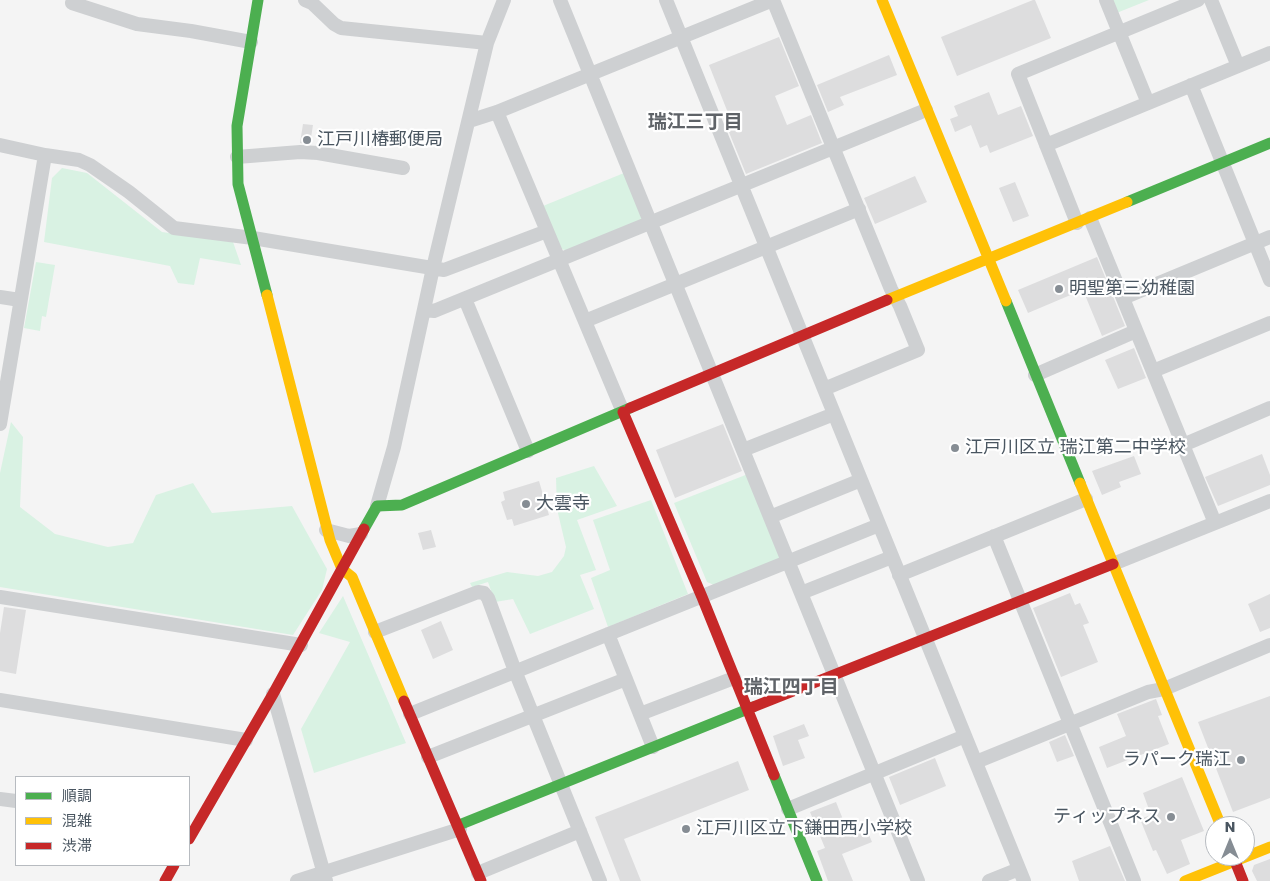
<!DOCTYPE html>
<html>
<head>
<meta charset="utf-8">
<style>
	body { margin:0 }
	#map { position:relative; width:1270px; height:881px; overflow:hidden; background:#f4f4f4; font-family:Poppins,"Noto Sans JP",sans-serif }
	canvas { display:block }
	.legend { position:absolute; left:15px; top:776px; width:175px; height:90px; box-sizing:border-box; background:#fff; border:1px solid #b7bbc0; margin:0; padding:6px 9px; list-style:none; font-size:15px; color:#4a5661 }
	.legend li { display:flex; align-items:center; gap:10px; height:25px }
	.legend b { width:25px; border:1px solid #b7bbc0 }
	.north { position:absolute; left:1205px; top:816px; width:50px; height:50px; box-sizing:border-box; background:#fff; border:1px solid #b7bbc0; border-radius:50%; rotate:0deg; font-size:14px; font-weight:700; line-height:20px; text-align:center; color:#4a5661 }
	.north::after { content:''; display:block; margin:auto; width:18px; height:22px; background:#868d94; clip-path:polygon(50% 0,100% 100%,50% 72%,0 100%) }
</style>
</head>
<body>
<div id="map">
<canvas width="1270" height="881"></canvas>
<ul class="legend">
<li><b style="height:6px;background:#4caf50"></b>順調</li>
<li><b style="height:6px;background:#ffc107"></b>混雑</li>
<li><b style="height:6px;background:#c62828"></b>渋滞</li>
</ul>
<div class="north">N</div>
</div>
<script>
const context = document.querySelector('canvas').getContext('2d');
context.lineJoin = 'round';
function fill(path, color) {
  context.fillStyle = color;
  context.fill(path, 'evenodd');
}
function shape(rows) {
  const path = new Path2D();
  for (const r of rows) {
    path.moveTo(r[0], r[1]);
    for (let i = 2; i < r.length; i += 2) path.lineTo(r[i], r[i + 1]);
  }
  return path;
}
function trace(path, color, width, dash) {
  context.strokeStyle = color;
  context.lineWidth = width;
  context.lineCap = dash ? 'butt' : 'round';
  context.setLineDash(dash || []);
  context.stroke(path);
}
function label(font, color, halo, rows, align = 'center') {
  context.font = font + ' Poppins,"Noto Sans JP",sans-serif';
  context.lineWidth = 4.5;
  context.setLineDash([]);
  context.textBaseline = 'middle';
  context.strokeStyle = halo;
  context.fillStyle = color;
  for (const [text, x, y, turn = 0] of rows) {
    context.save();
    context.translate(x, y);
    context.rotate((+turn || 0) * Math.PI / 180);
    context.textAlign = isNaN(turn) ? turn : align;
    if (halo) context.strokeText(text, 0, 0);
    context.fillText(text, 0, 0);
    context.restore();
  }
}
fill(shape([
	[1109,0,1149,0,1114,14],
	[62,168,87,173,162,232,233,242,241,265,200,258,194,285,178,283,170,266,44,242,52,178],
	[624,173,642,216,640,223,569,251,561,249,543,206],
	[36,262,55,265,46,317,42,316,40,331,24,328],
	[11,422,23,437,20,507,55,534,108,547,133,543,156,495,193,483,212,513,292,506,327,569,322,590,293,635,0,587,0,473],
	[594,466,617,506,577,520,596,570,580,575,594,609,530,634,513,599,495,602,488,582,472,587,470,583,507,572,538,576,552,572,564,556,566,547,557,509,556,478],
	[748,474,781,556,779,561,714,585,707,582,674,503],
	[651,500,688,594,608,627,591,578,610,570,593,520],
	[343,596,406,743,314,773,301,729,350,642,319,633]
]), '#d9f2e3');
fill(shape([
	[1033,0,1035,0,1051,38,957,76,941,37],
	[779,37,799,86,775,96,787,125,811,115,822,143,746,174,724,120,730,118,709,65],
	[889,55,897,75,840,97,844,105,828,112,817,85],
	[989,92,998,115,1021,106,1033,136,990,153,987,145,980,148,971,125,955,132,950,119,958,116,954,106],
	[303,124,313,125,310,144,300,143],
	[915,176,927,202,875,224,864,198],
	[1015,182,1029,216,1013,222,999,188],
	[1097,257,1125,326,1102,336,1085,295,1082,296,1080,291,1028,313,1018,290],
	[1134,348,1146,378,1118,389,1105,360],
	[723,424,742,471,675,498,656,450],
	[1262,454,1270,475,1270,485,1218,506,1205,477],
	[1134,456,1141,474,1119,482,1121,487,1102,495,1092,471],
	[539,481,549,515,514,526,512,519,507,520,501,502,505,500,503,492],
	[431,530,436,547,423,550,418,533],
	[1070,593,1075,605,1080,603,1089,623,1083,625,1098,662,1061,677,1033,608],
	[1270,594,1270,628,1260,632,1248,604],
	[4,607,26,610,16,674,0,671,0,633],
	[441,621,453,650,433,659,421,630],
	[1270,696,1270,798,1233,812,1198,722],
	[1156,699,1162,715,1158,716,1169,744,1107,768,1099,747,1126,736,1117,714],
	[804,724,809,736,798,740,805,758,783,766,773,736],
	[1065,735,1074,756,1057,762,1049,742],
	[935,758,946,786,900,805,889,777],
	[738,761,749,790,624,839,641,881,620,881,595,817],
	[1182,777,1204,831,1181,840,1190,864,1167,874,1156,850,1153,851,1140,819,1151,815,1143,793],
	[836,802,850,837,867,830,872,842,842,854,853,881,828,881,817,851,825,848,810,812],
	[1110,846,1125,881,1079,881,1072,861],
	[1270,859,1270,881,1257,881,1252,871,1254,865]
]), '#ddddde');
trace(shape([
	[305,0,312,3,334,24,341,28,487,43],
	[560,0,918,881],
	[666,0,1024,881],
	[773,0,891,289,900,306,918,350,824,389],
	[1106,0,1148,103],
	[1211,0,1238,66],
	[72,3,137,24,191,31,251,42],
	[1191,85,1270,280],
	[497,112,623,412],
	[469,121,497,112,773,0],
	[0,145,45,155,79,160,90,165,129,192,174,228,253,238,444,270,547,231],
	[1046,145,1270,53],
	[237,157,300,152,318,153,403,168],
	[1090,218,1215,523],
	[1077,223,1018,74,1198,0],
	[0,297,20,300],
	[1123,298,1270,237],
	[465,299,528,451],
	[425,310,434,311,926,110],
	[585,321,859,209],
	[1153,371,1270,323],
	[1035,375,1136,331],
	[0,424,45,155],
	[1183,445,1270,408],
	[743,450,834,414],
	[377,506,394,447,433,268,487,43,504,0],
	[770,517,861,480],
	[326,530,349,536,361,534],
	[994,536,1134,881],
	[1113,564,1270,501],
	[899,575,1086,499],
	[801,593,892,557],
	[0,597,301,645],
	[375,632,478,592,484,593,488,598,515,671,600,881],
	[608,634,653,747],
	[273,694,326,881],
	[0,700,246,740],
	[410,714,879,525],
	[640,714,734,678],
	[428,757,626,679],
	[976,762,1148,692,1164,689,1270,645],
	[0,799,16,801],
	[788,809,965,736],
	[478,873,580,831],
	[297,881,460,829],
	[989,881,1019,869]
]), '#ced0d2', 14);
trace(shape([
	[258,0,237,126,238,184,267,295],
	[1127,202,1270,143],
	[1006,301,1080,483],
	[364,529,377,506,402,505,630,408],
	[774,775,817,881],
	[459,825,753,707]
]), '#4caf50', 11);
trace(shape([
	[882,0,1006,301],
	[267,295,330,540,342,569,352,577,404,701],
	[887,300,1127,202],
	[1080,483,1221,826],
	[1185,881,1270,847]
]), '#ffc107', 11);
trace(shape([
	[630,408,887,300],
	[623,412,702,597,774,775],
	[404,701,481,881],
	[753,707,1113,564],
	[189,839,273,694,364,529],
	[1233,856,1243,881],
	[165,881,174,865]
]), '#c62828', 11);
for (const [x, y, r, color] of [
	[307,140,5,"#868d94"],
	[1059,289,5,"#868d94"],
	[955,448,5,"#868d94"],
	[526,504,5,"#868d94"],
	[1241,760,5,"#868d94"],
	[1171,817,5,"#868d94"],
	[686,829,5,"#868d94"]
]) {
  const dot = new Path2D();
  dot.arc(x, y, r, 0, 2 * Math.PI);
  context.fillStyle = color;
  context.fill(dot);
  trace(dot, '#fff', 2);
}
label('18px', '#4a5661', '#fff', [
	["江戸川椿郵便局",317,140],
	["明聖第三幼稚園",1069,289],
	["江戸川区立 瑞江第二中学校",965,448],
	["大雲寺",536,504],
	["ラパーク瑞江",1231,760,"right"],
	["ティップネス",1161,817,"right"],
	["江戸川区立下鎌田西小学校",696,829]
], 'left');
label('bold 19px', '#5f6368', '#fff', [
	["瑞江三丁目",695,123],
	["瑞江四丁目",791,688]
]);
</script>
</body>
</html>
